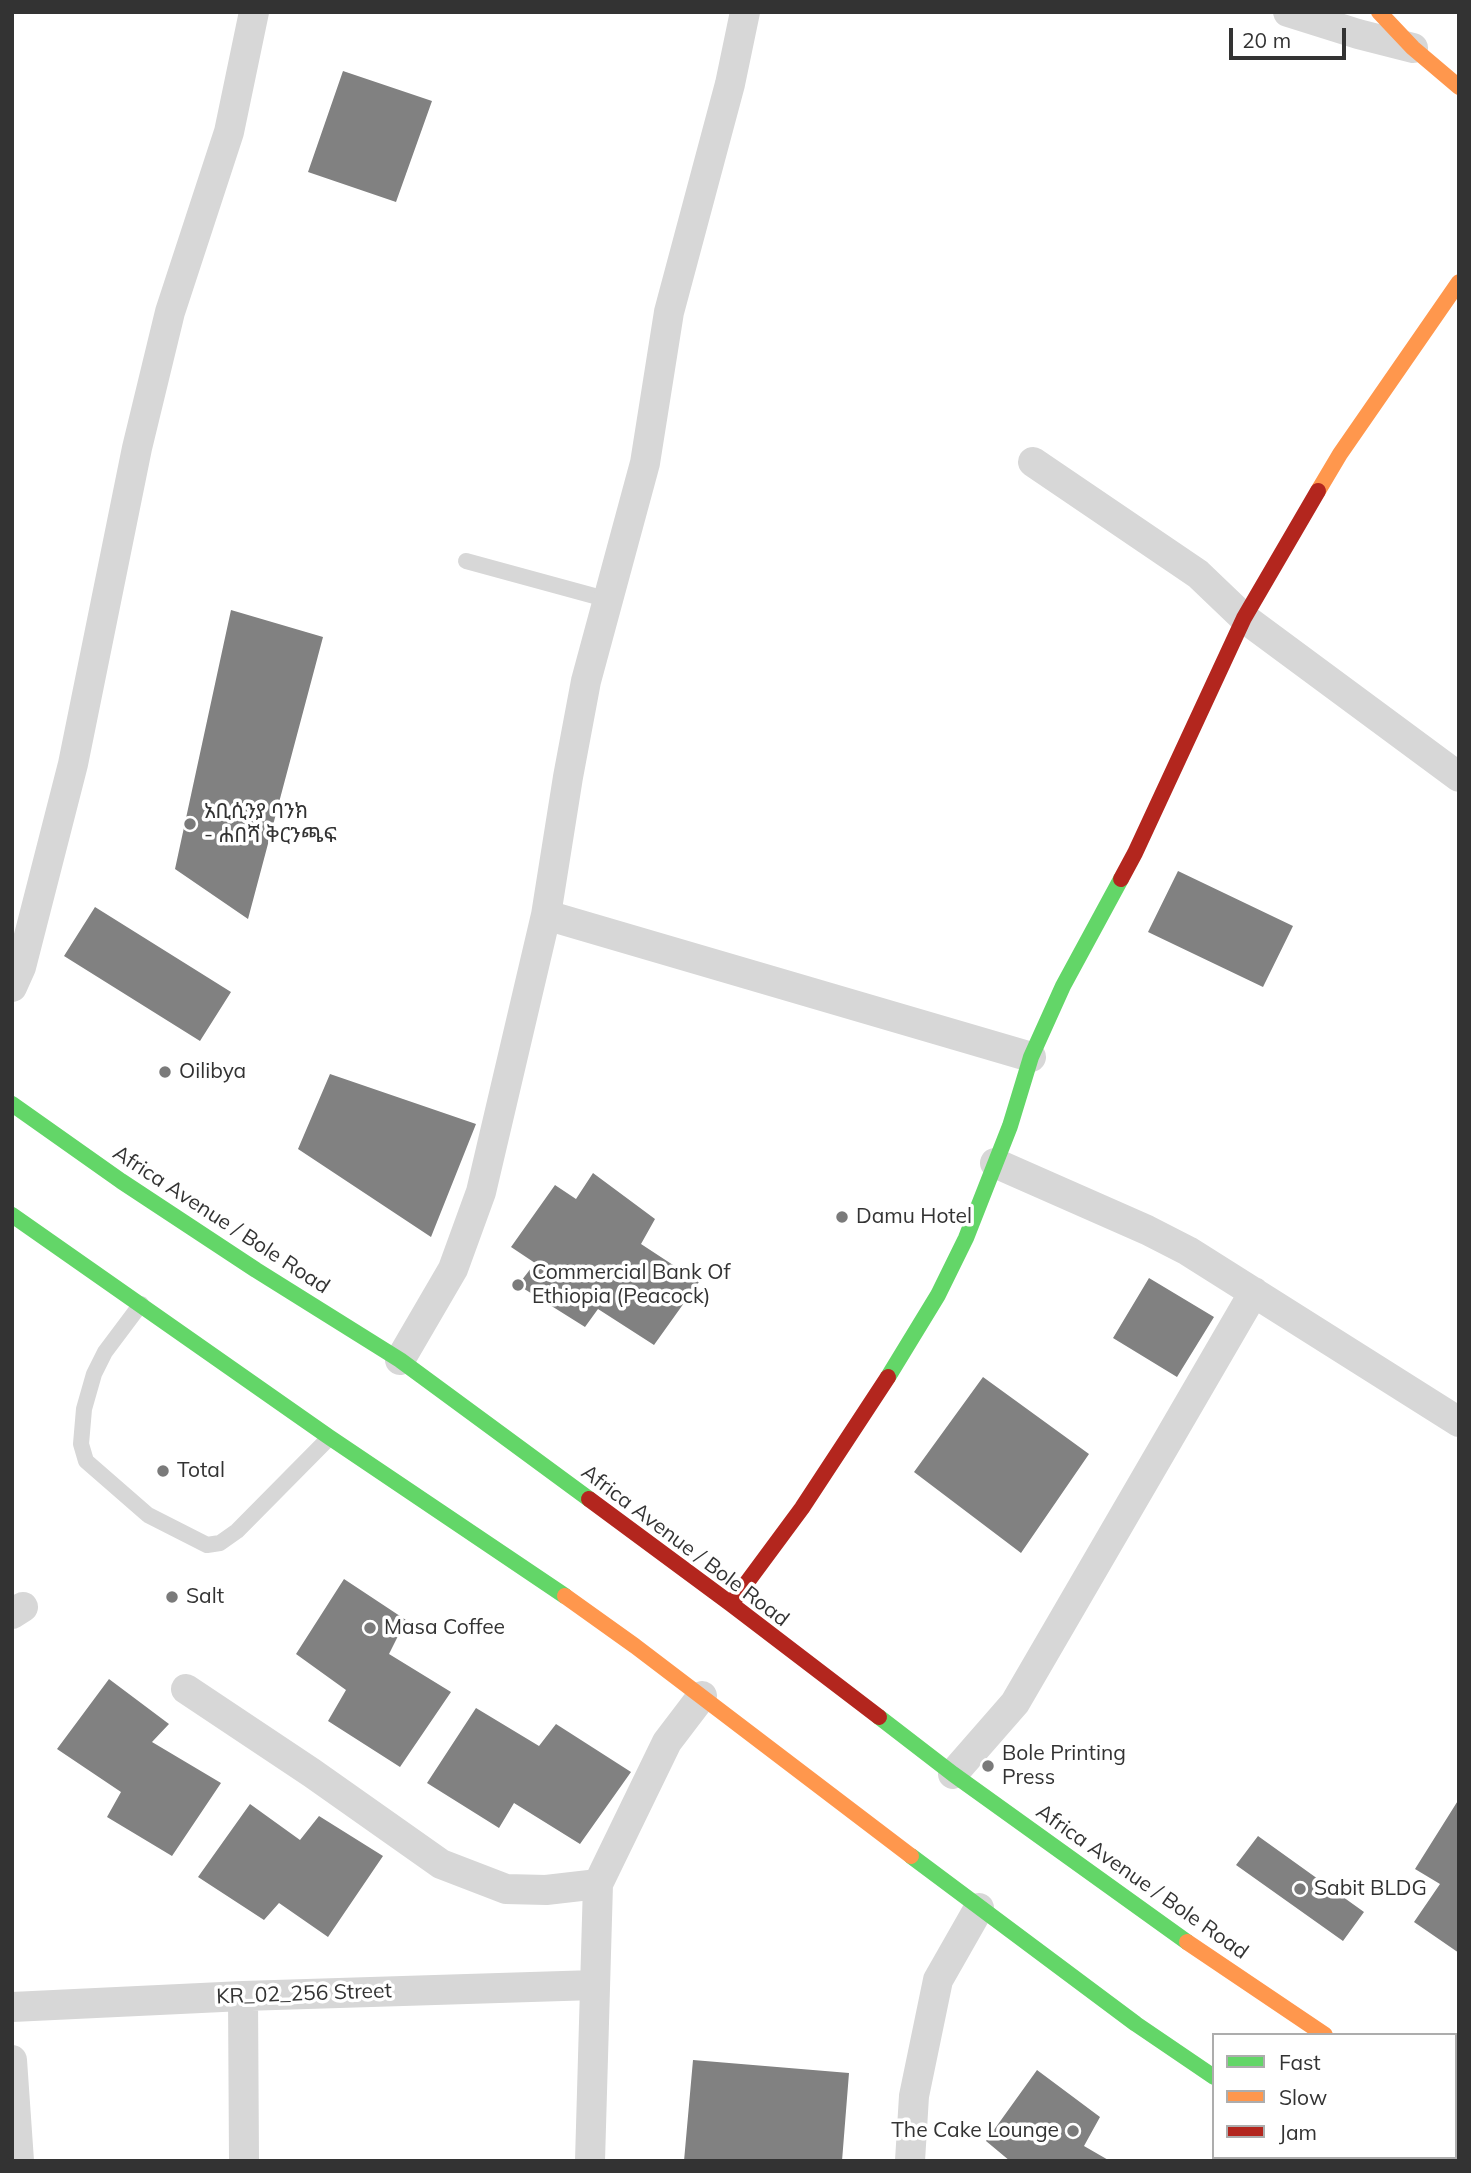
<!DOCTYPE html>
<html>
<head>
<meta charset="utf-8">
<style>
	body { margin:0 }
	#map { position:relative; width:1471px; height:2173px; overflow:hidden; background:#fff; font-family:Mulish,sans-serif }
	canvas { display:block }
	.frame { position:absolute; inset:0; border:14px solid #333; pointer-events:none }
	.legend { position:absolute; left:1212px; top:2033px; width:245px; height:126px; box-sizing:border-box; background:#fff; border:2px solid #adadad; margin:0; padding:9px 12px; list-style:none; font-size:21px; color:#333 }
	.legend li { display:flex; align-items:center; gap:14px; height:35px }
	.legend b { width:35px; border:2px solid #adadad }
	.scale { position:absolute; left:1229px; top:28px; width:117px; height:32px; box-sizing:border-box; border:4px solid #333; border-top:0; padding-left:9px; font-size:21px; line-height:24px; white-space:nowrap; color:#333; -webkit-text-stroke:5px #fff; paint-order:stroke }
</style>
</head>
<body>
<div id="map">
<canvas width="1471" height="2173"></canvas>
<div class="frame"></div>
<ul class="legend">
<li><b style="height:9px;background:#63d668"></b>Fast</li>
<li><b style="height:9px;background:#ff974d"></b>Slow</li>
<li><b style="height:9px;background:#b3261e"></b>Jam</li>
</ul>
<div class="scale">20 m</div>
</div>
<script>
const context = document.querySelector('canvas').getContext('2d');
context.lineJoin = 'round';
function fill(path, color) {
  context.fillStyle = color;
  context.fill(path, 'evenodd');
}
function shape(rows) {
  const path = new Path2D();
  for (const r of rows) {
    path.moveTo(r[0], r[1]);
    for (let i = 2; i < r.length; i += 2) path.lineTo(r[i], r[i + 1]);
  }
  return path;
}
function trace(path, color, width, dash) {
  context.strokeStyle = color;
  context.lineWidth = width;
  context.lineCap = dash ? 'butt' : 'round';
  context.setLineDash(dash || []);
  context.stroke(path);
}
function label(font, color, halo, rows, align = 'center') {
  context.font = font + ' Mulish,"Noto Sans Ethiopic",sans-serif';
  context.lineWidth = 7;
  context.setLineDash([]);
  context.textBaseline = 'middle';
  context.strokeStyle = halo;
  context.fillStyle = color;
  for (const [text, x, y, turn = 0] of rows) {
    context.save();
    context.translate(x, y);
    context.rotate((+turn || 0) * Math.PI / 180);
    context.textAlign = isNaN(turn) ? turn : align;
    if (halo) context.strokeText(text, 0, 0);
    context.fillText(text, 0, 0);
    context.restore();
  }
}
fill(shape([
	[343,71,432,101,396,202,308,172],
	[231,610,323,637,248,919,175,869],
	[1178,871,1293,926,1263,987,1148,932],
	[95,907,231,992,200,1041,64,956],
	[330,1074,476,1124,431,1237,298,1149],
	[593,1173,655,1219,641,1244,699,1282,654,1345,598,1309,585,1327,518,1285,535,1263,511,1247,555,1185,576,1199],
	[1149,1278,1214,1317,1177,1377,1113,1338],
	[983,1377,1089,1454,1021,1553,914,1472],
	[344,1579,406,1620,389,1654,451,1692,400,1767,328,1721,346,1690,296,1654],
	[109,1679,169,1724,152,1742,221,1783,172,1856,107,1817,121,1792,57,1749],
	[476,1708,539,1746,556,1724,631,1772,580,1844,514,1803,499,1828,427,1783],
	[1459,1799,1459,1953,1414,1922,1440,1884,1415,1869],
	[250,1804,300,1840,319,1816,383,1856,328,1937,279,1903,264,1920,198,1877],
	[1258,1836,1364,1912,1343,1941,1236,1865],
	[693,2060,849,2073,842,2161,684,2161],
	[1037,2070,1100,2117,1084,2146,1110,2161,1010,2161,986,2141]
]), '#818181');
trace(shape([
	[466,561,609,600],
	[141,1304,105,1352,94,1374,84,1409,81,1444,86,1461,148,1515,207,1545,220,1543,237,1531,329,1438]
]), '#d7d7d7', 16);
trace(shape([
	[1288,12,1358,34,1413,48],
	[1033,462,1198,574,1244,618,1459,777],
	[546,915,1031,1057],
	[12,987,21,967,73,764,137,448,170,312,229,132,254,12],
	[995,1163,1147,1230,1188,1251,1459,1422],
	[400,1360,453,1269,481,1192,546,915,568,777,586,681,645,463,669,312,730,84,745,12],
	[12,1614,23,1607],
	[186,1689,312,1773,441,1864,506,1889,546,1890,598,1884],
	[953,1774,1015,1703,1254,1292],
	[243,1996,244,2161],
	[12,2007,243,1996,595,1985],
	[12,2060,19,2161],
	[590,2161,598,1884,667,1742,702,1696],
	[910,2161,914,2096,938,1980,979,1908]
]), '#d7d7d7', 30);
trace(shape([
	[12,1104,121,1181,256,1270,400,1360,589,1499],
	[12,1215,329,1437,565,1596],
	[888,1377,938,1295,966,1238,1010,1126,1031,1057,1063,986,1121,879],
	[879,1717,953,1774,1187,1942],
	[911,1856,1136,2024,1214,2077],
	[1334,2157,1339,2161]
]), '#63d668', 16);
trace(shape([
	[1379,12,1413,48,1459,87],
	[1318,491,1340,454,1459,282],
	[565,1596,635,1646,911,1856],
	[1187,1942,1325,2035],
	[1455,2124,1459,2126]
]), '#ff974d', 16);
trace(shape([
	[1121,879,1135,853,1244,618,1318,491],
	[589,1499,731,1604,879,1717],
	[731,1604,802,1508,888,1377]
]), '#b3261e', 16);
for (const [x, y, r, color] of [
	[190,824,7,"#7a7a7a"],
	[165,1072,7,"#7a7a7a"],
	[842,1217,7,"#7a7a7a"],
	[518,1285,7,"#7a7a7a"],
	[163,1471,7,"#7a7a7a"],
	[172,1597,7,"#7a7a7a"],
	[370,1628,7,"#7a7a7a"],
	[988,1766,7,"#7a7a7a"],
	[1300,1889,7,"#7a7a7a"],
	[1073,2131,7,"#7a7a7a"]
]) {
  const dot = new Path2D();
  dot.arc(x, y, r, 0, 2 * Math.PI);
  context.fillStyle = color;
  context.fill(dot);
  trace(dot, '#fff', 2.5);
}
label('21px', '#333', '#fff', [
	["አቢሲንያ ባንክ",204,812],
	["- ሐበሻ ቅርንጫፍ",204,836],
	["Oilibya",179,1072],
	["Damu Hotel",856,1217],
	["Commercial Bank Of",532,1273],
	["Ethiopia (Peacock)",532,1297],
	["Total",177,1471],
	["Salt",186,1597],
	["Masa Coffee",384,1628],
	["Bole Printing",1002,1754],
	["Press",1002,1778],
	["Sabit BLDG",1314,1889],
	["The Cake Lounge",1059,2131,"right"]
], 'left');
label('21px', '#333', '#fff', [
	["Africa Avenue / Bole Road",221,1220,33],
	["Africa Avenue / Bole Road",685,1546,37],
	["Africa Avenue / Bole Road",1142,1882,35],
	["KR_02_256 Street",304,1994,-2]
]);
</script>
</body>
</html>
